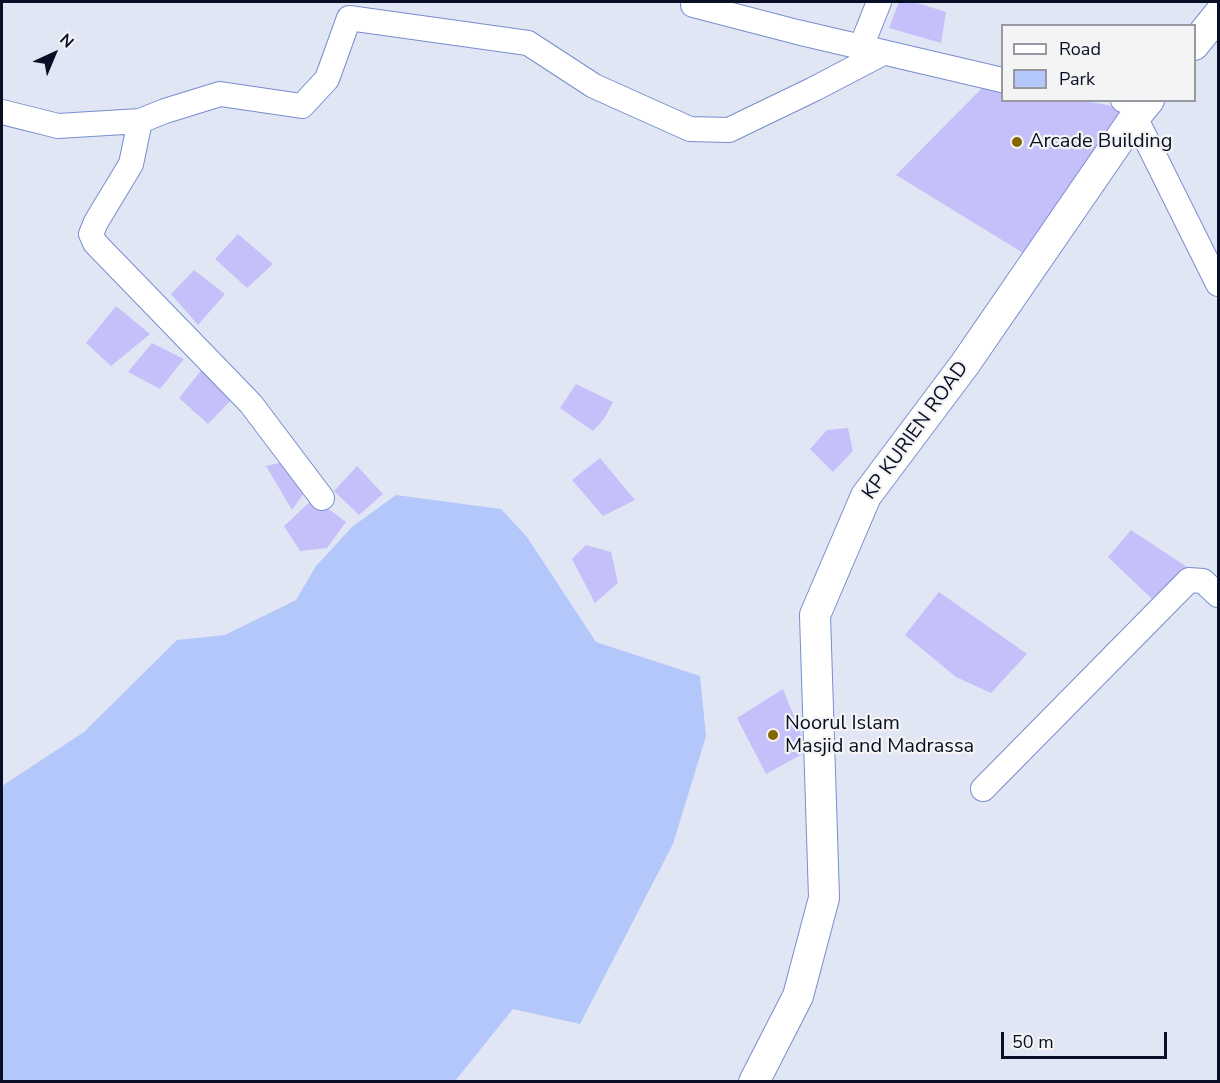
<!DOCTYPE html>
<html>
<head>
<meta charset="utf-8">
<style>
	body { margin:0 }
	#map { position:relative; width:1220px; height:1083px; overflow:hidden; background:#e1e6f4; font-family:"Nunito Sans",sans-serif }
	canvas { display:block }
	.frame { position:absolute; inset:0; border:3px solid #080f27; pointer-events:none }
	.legend { position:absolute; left:1001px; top:24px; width:195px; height:78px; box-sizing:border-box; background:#f4f4f4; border:2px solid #9698a2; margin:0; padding:8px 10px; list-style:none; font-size:18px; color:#080f27 }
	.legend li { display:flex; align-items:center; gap:12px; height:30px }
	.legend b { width:30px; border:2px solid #9698a2 }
	.north { position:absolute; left:24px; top:24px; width:60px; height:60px; -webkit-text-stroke:4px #f4f4f4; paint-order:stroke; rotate:44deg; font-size:16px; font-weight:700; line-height:24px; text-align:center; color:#080f27 }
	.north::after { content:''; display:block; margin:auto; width:21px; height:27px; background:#080f27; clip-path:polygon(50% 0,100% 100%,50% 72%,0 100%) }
	.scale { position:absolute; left:1001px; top:1032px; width:166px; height:27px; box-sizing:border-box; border:3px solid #080f27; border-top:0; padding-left:8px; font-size:18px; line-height:21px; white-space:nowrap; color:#080f27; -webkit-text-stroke:4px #f4f4f4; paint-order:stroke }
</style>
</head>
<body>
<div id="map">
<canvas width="1220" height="1083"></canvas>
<div class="frame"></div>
<ul class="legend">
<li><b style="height:8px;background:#fff"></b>Road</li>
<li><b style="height:16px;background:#b4c7fa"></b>Park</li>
</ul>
<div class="north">N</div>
<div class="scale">50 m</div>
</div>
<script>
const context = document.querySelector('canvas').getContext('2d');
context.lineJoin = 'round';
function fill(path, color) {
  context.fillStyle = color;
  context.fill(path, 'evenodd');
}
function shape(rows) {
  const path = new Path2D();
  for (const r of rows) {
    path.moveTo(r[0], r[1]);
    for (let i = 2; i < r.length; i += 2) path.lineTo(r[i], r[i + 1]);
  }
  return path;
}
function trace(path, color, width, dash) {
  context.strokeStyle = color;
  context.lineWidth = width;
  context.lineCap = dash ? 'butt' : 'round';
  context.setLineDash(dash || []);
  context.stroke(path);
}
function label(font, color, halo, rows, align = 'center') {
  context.font = font + ' "Nunito Sans",sans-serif';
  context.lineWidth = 4.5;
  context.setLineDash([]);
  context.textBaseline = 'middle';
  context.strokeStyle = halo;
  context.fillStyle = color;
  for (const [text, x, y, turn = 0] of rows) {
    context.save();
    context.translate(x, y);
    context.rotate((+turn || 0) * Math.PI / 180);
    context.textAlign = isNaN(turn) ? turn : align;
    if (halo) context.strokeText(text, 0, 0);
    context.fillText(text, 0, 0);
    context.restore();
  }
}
fill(shape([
	[396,495,501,509,527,537,596,642,700,676,706,736,673,844,580,1024,513,1009,455,1081,2,1081,2,786,84,732,177,640,225,635,296,600,316,566,352,527]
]), '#b4c7fa');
fill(shape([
	[899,2,914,2,946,12,941,43,889,28],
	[985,85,1002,88,1002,100,1079,100,1129,109,1028,256,896,175],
	[238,234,273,264,247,288,215,259],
	[194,270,225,294,198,325,171,294],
	[116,306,150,334,111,366,86,343],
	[152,343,184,359,160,389,128,372],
	[203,368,235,396,208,424,179,398],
	[576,384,613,402,604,419,593,431,560,408],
	[848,428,853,451,833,472,810,449,827,430],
	[600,458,635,500,603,516,572,480],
	[284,462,304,493,292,510,266,466],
	[357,466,383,494,359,515,334,491],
	[314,498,346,522,327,548,300,551,284,526],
	[1131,530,1187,567,1152,599,1108,557],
	[586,545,611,552,618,583,595,603,572,559],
	[939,592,1027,654,991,693,956,677,905,635],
	[783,689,808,751,766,774,737,718]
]), '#c6c0fa');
const minor = shape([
	[693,5,797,32,1002,80],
	[861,47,879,2],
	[1123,100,1146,104],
	[2,112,58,126,140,121,165,111,220,94,302,106,327,79,349,18,528,43,594,86,690,129,729,130,814,89,883,53],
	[1135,117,1218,284],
	[140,121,131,164,96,222,91,234,95,243,251,404,322,498],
	[983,789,1189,580,1203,581,1218,595]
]);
const tertiary = shape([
	[1194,45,1218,15],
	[754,1082,798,996,824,898,815,615,866,496,965,364,1135,117,1149,100]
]);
trace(minor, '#778ece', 26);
trace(tertiary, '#778ece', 32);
trace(minor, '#fff', 24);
trace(tertiary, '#fff', 30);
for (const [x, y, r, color] of [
	[1017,142,6,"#856701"],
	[773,735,6,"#856701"]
]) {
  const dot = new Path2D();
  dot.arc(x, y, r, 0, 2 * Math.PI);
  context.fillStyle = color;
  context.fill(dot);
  trace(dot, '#f4f4f4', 2);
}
label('20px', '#080f27', '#f4f4f4', [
	["Arcade Building",1029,142],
	["Noorul Islam",785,724],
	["Masjid and Madrassa",785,747]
], 'left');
label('20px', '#080f27', '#f4f4f4', [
	["KP KURIEN ROAD",916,431,-54]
]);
</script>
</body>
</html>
